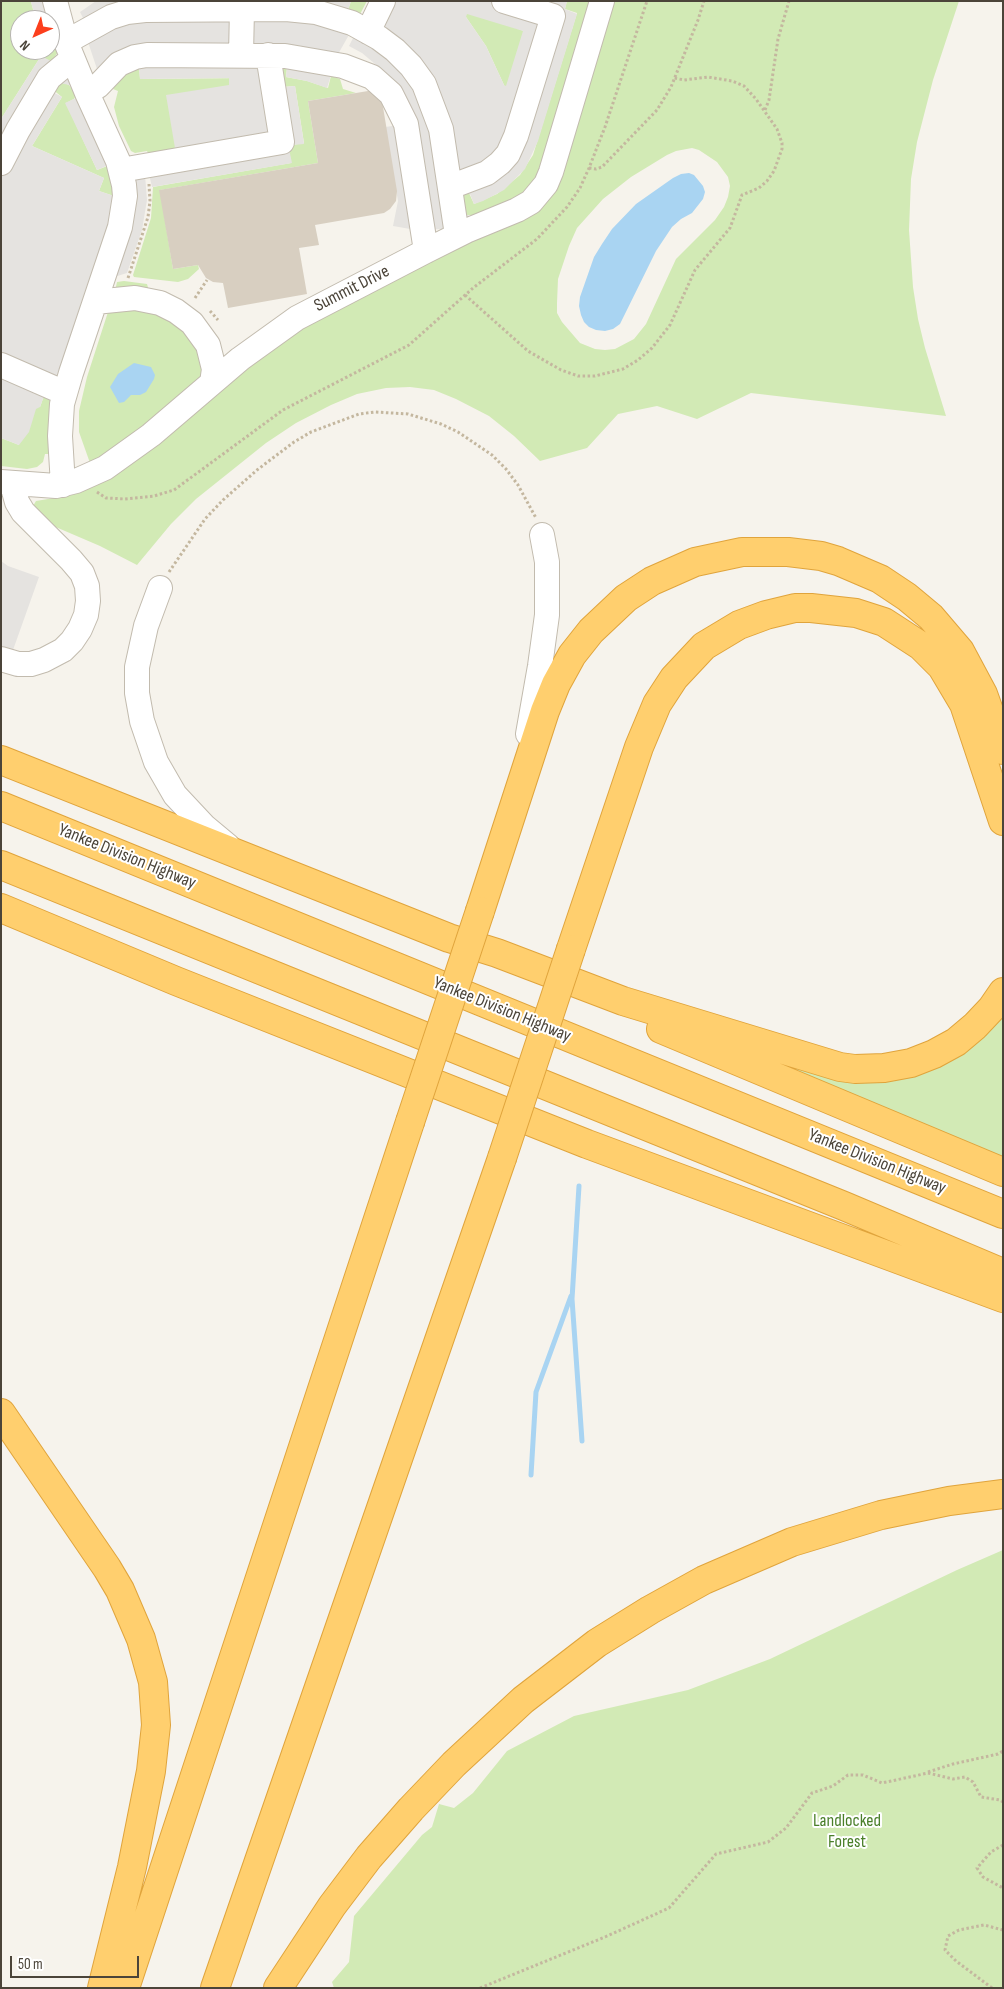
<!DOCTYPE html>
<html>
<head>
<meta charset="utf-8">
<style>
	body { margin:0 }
	#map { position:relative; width:1004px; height:1989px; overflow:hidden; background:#f6f3ec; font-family:"Sofia Sans Condensed",sans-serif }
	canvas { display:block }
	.frame { position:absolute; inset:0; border:2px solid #4b4439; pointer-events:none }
	.north { position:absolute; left:10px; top:10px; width:50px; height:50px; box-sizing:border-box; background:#fff; border:1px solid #b7b4b0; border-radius:50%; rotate:224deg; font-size:14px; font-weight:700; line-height:20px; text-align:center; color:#4b4439 }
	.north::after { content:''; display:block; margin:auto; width:18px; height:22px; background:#fc3f1d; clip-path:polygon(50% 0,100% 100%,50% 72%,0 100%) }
	.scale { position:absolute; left:10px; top:1956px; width:129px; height:22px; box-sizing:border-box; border:2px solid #4b4439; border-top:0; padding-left:6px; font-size:15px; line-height:18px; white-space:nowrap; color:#4b4439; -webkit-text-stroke:4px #fff; paint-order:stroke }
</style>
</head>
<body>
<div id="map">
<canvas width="1004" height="1989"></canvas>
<div class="frame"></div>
<div class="north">N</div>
<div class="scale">50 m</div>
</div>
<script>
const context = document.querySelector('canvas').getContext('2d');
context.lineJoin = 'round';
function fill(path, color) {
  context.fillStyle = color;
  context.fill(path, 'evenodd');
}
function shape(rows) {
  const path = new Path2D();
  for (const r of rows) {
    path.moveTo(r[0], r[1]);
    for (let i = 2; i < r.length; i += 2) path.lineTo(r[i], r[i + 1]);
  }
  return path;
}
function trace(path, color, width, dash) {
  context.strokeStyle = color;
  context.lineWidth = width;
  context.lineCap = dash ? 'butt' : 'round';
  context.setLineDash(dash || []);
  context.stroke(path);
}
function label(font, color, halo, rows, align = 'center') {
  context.font = font + ' "Sofia Sans Condensed",sans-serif';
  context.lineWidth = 4;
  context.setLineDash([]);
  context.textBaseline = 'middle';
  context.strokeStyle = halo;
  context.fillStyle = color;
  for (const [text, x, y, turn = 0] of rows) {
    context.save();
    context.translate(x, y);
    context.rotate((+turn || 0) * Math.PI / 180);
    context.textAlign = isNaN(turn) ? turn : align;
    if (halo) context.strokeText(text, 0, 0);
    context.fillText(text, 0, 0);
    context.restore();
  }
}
fill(shape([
	[1,1,34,1,31,2,36,20,20,20,20,50,50,50,50,43,54,42,58,52,52,61,49,61,41,56,1,119],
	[351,1,367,1,358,18,348,10],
	[442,1,524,31,500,108,504,85,486,46,466,17],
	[567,1,592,1,539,176,523,196,476,215,467,215,465,214,462,196,469,193,474,204,497,194,520,175,533,155,577,13,565,9],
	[612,1,959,1,933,80,917,142,911,179,909,230,913,287,918,319,925,348,946,416,751,393,697,419,657,406,618,414,587,448,540,461,514,436,489,416,456,399,434,390,410,387,386,388,357,394,331,405,296,423,266,443,196,499,171,524,137,565,100,546,44,522,33,506,36,501,72,495,105,481,244,370,310,323,455,246,522,219],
	[692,148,699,150,717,162,728,177,730,186,728,197,724,207,715,220,676,259,646,324,634,339,615,349,605,350,595,349,580,343,562,322,557,313,557,303,558,279,569,246,577,228,603,199,631,177,667,155,676,151],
	[278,67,287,67,286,77,307,81,328,88,331,76,340,79,343,89,356,93,308,101,318,163,160,190,173,269,198,265,199,269,188,279,178,282,134,277,133,275,151,218,153,187,291,163,289,149,292,145,304,143,295,86,283,87],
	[139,68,140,79,253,78,175,147,174,150,149,155,147,151,135,153,131,151,119,126,114,107,118,91,113,89,116,81,121,76],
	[62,82,69,85,76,95,74,99,66,103,97,170,110,165,114,196,99,191,104,178,32,146,62,97,52,89],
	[124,281,147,284,149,291,115,291,117,282],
	[121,307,167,314,201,349,202,376,121,445,90,463,79,432,79,411,87,377,108,312],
	[1,389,40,407,44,396,51,396,49,454,45,454,43,462,37,467,27,469,1,466,1,438,19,445],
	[1003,1010,1003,1159,779,1063,859,1079],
	[1003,1550,1003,1988,334,1988,332,1982,349,1962,354,1916,422,1835,432,1827,439,1804,454,1808,473,1793,507,1751,574,1716,688,1690,770,1659,957,1570]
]), '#d2eab5');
fill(shape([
	[55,1,64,38,50,43,50,20,36,20,31,2],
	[96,1,351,1,348,10,362,18,372,1,567,1,565,9,577,14,538,141,525,169,504,190,483,201,474,204,470,194,464,194,462,196,465,214,470,216,442,229,416,230,393,226,398,201,385,127,415,123,401,89,387,74,362,53,349,46,354,36,350,33,337,56,327,88,307,81,286,77,287,67,281,63,283,87,295,86,304,144,292,145,289,149,292,163,152,187,149,174,175,148,166,95,229,85,229,78,140,79,139,68,134,67,116,81,113,89,98,72,82,24,84,20,80,12],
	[467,14,523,31,506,86,504,85,486,46,466,17],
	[58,52,74,90,69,85,60,83,53,92,62,97,32,146,104,178,99,191,114,196,117,200,51,396,44,396,40,407,36,409,29,432,19,445,1,438,1,119,41,56,51,61,54,59],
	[87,93,118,161,97,170,65,103],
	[145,175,147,200,142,230,127,273,111,278,123,179],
	[1,561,8,566,39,577,13,650,1,646]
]), '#e5e3e0');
fill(shape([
	[689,173,694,175,703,186,705,192,703,199,692,213,681,219,672,227,656,251,620,324,613,329,605,331,596,330,589,327,584,322,581,315,579,306,580,297,594,257,602,244,612,229,636,204,673,178,681,174],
	[134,363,151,367,155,375,154,379,146,392,140,395,131,395,124,402,119,403,110,387,118,374]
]), '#a9d4f2');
trace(shape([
	[579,1186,572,1299,582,1441],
	[531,1475,536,1392,571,1296]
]), '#a9d4f2', 5);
fill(shape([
	[380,89,397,191,396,201,390,209,384,213,315,225,319,245,299,248,307,294,228,308,223,283,213,282,206,278,198,265,173,269,159,190,318,163,308,101]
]), '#d8cfc1');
const minor = shape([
	[55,1,66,42,87,93],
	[368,32,383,1],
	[66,42,111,17,127,12,145,10,286,9,316,12,352,23,379,38,395,50,411,66,424,84,441,129,457,235],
	[241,55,242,9],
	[1,163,18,130,49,78,72,59],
	[121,170,282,142,268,55],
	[450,187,487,173,500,163,508,154,516,136,553,16,504,1],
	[95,302,135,298,160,303,176,311,192,323,208,345,214,369,212,383],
	[1,365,65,393],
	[1,482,56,486,76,481,105,468,151,435,240,359,297,318,426,251,466,231,517,210,531,202,546,184,551,172,602,1],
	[63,485,60,436,62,404,71,373,120,227,125,196,124,185,118,161,87,93,98,86,119,64,135,57,147,55,285,56,343,66,372,77,391,94,406,124,426,251],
	[160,588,146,626,137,667,137,693,142,721,156,762,175,795,204,826,228,846],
	[1,659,18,664,31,664,44,660,63,650,72,641,80,629,86,615,88,601,87,586,82,573,71,560,23,512,17,502,12,484],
	[528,734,540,666,547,615,547,562,542,535]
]);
const highway = shape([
	[1,760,449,938,497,953,623,1001,840,1067,855,1069,884,1068,911,1063,934,1054,956,1042,975,1026,992,1008,1003,992],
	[1,806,1003,1214],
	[1,865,844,1206,1003,1273],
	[1,908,176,981,587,1144,1003,1298],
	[480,911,545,711,556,684,572,655,591,631,626,598,652,581,695,562,742,552,788,552,821,556,838,561,880,579,907,597,931,617,960,651,983,694,1003,750],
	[571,949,639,747,657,704,674,678,704,646,739,625,766,615,795,608,811,608,856,613,884,622,921,646,942,667,964,704,1003,821],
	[661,1029,1003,1172],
	[1,1413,107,1568,120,1590,141,1639,153,1682,156,1725,151,1771,132,1867,102,1988],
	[125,1988,410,1122],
	[215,1988,502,1158],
	[278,1988,332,1906,369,1857,411,1809,454,1764,523,1700,597,1643,650,1610,704,1580,792,1542,881,1515,949,1501,1003,1494]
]);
trace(minor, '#c2bbae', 26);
trace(highway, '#e0a43c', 30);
trace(shape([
	[765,110,769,100,778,39,789,1],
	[589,168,596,169,602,167,657,110,671,87,698,20,704,1],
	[128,278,148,217,150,201,149,184],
	[465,295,528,351,561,370,578,376,595,376,623,369,638,360,652,348,670,325,695,270,730,228,742,195,759,188,767,181,774,171,782,149,782,143,777,129,756,99,744,86,732,81,708,77,684,80,674,78],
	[195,298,207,280],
	[210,311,218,320],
	[97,492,106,498,125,499,154,496,174,490,283,410,409,345,473,288,537,239,567,207,580,188,589,168,605,127,647,1],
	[169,572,205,519,223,500,257,470,294,442,311,432,359,414,375,412,408,414,441,424,458,432,492,455,506,469,518,485,536,518],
	[928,1772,953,1764,998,1754,1003,1751],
	[1003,1845,991,1852,977,1868,983,1877,1003,1888],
	[480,1988,605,1937,669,1908,716,1854,768,1842,786,1828,812,1793,833,1786,848,1775,863,1775,882,1783,928,1773,953,1779,965,1777,973,1782,981,1797,1000,1800,1003,1802],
	[992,1988,956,1961,945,1950,948,1936,959,1930,984,1925,1003,1930]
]), '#c4b79f', 3, [2.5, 2.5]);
trace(minor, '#fff', 24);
trace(highway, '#ffcf6e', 28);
const highwayBridge = shape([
	[410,1122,480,911],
	[502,1158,571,949]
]);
trace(highwayBridge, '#e0a43c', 30, []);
trace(highwayBridge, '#ffcf6e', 28);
label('18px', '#4b4439', '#fff', [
	["Summit Drive",352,289,-27],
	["Yankee Division Highway",127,857,22],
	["Yankee Division Highway",502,1010,22],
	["Yankee Division Highway",877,1162,22]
]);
label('18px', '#4a7f2a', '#fff', [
	["Landlocked",847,1821],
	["Forest",847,1842]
]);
</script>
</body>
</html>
